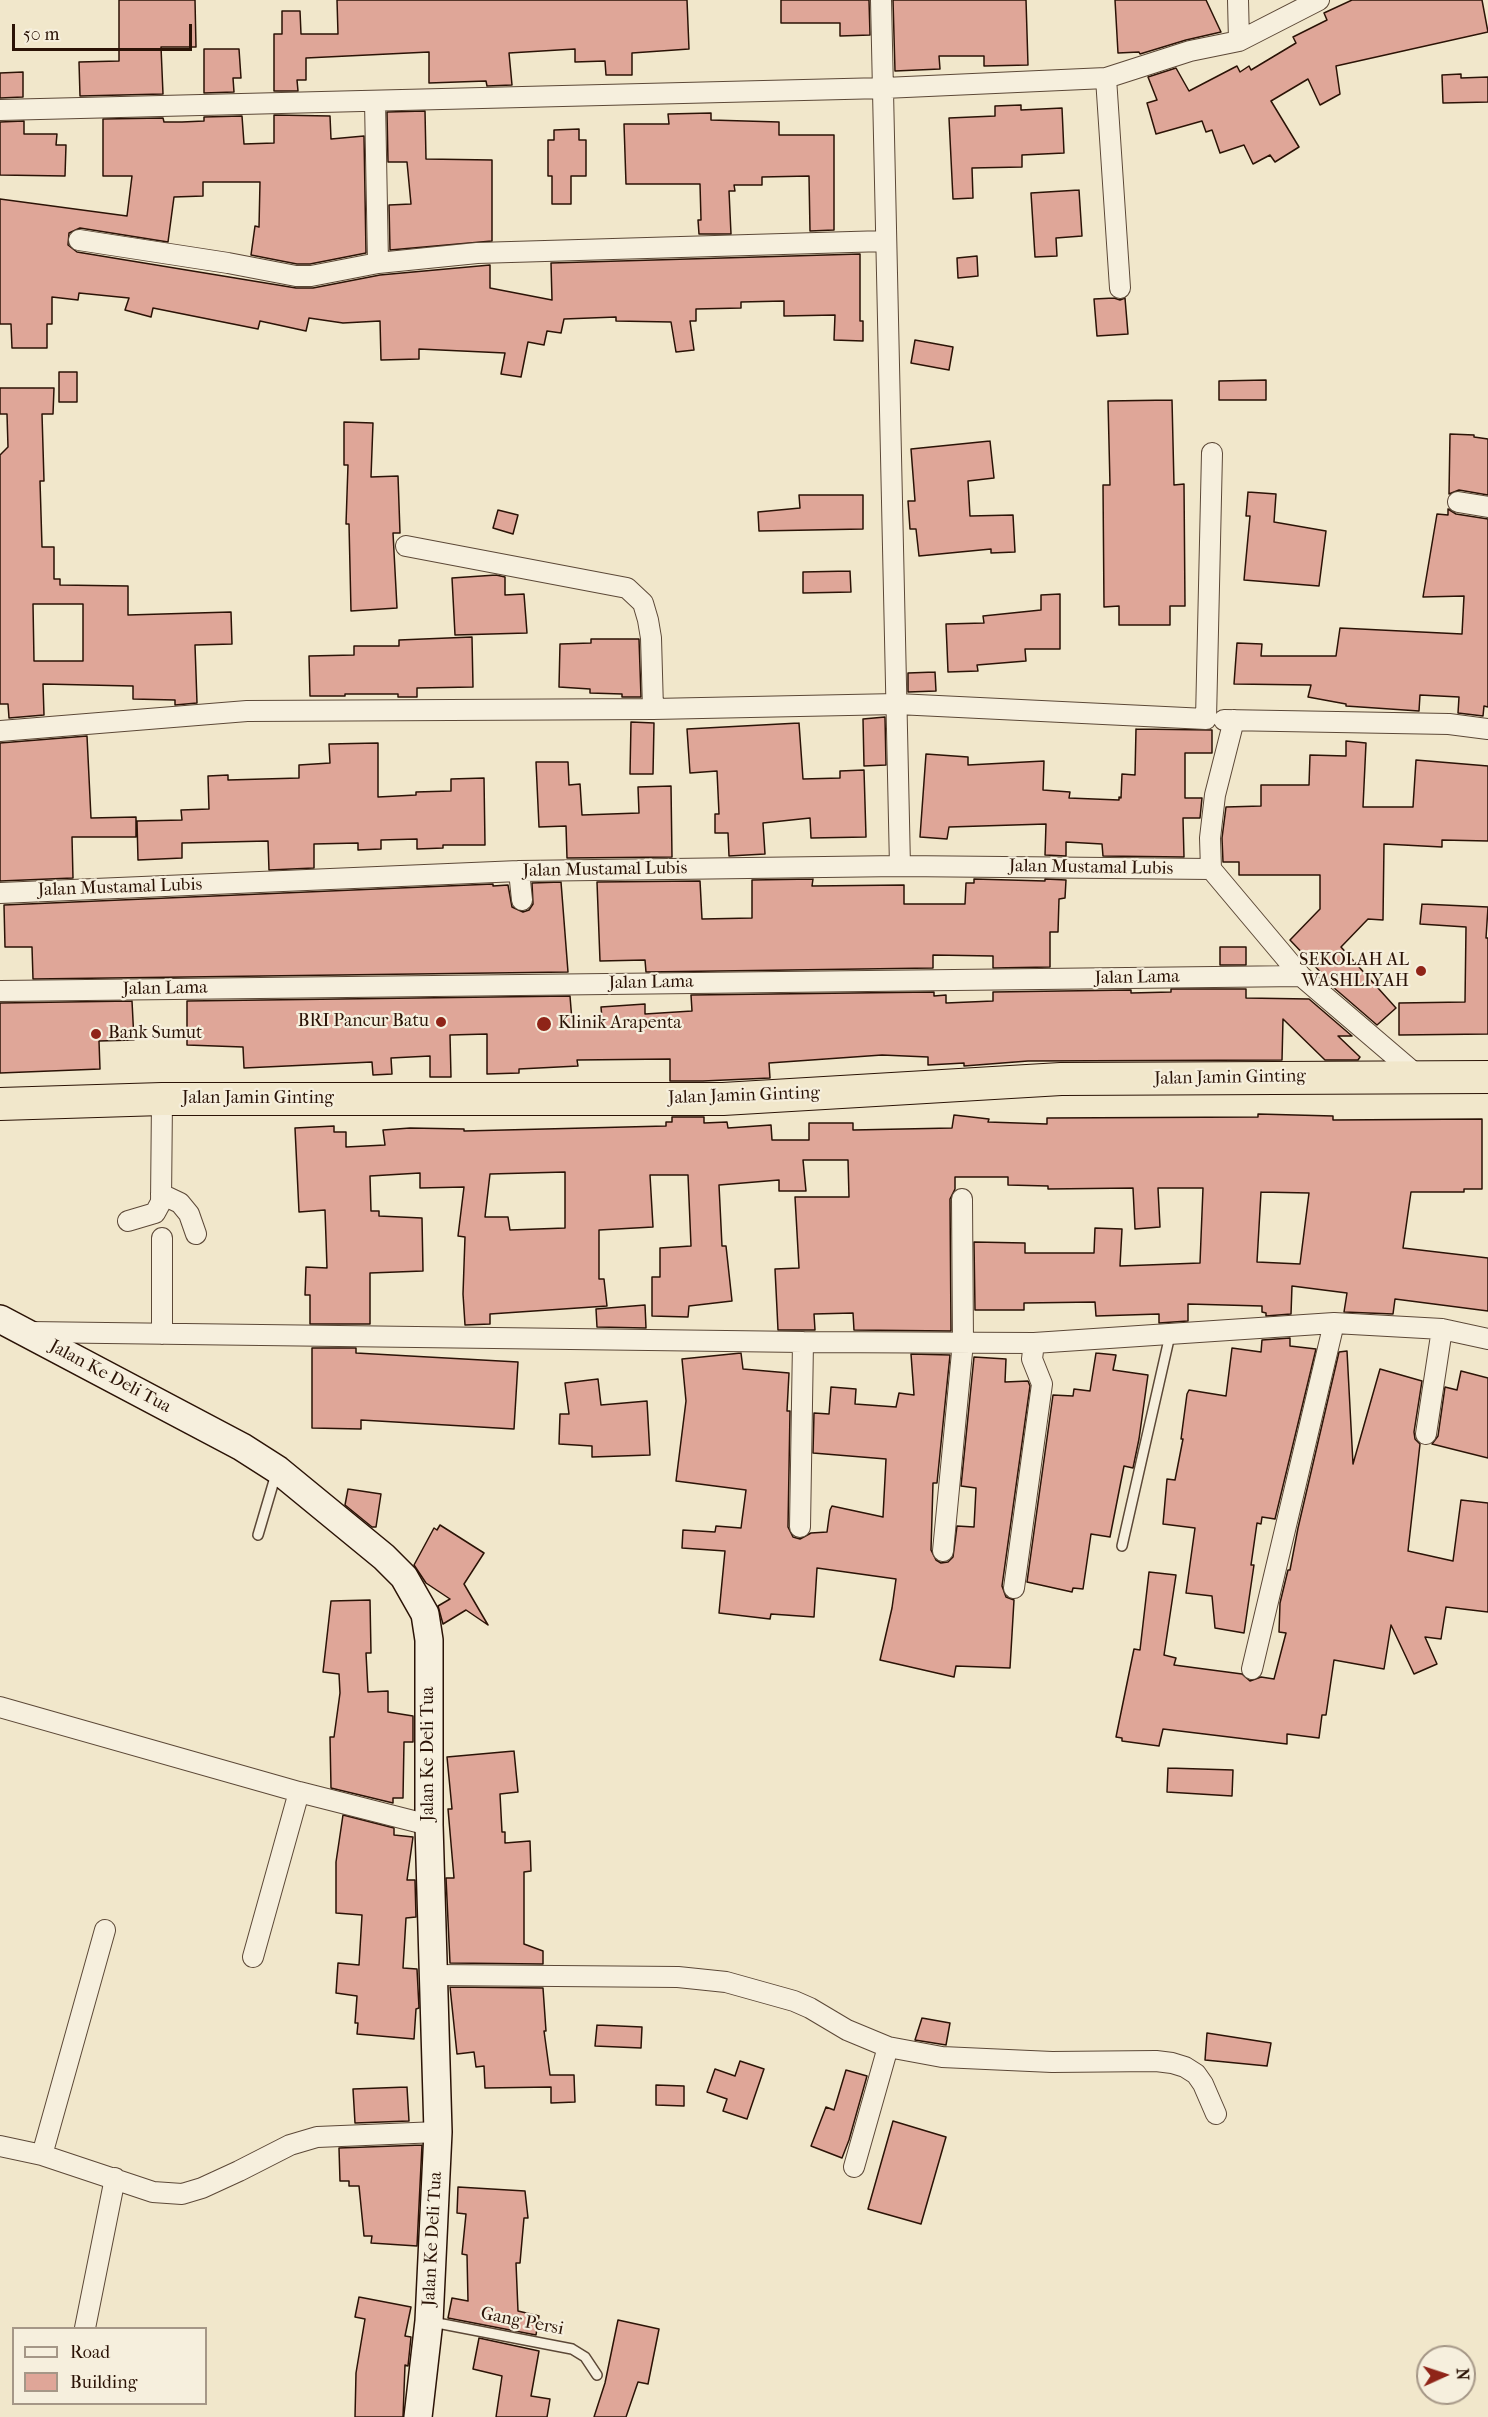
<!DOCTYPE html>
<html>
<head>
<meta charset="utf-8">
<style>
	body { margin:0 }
	#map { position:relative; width:1488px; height:2417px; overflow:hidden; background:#f1e7cb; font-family:"IM FELL French Canon",serif }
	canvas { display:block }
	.legend { position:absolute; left:12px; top:2327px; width:195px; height:78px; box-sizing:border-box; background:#f6efdd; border:2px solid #a59787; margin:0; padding:8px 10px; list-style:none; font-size:18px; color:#2b1306 }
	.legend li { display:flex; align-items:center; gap:12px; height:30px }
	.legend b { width:30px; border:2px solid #a59787 }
	.north { position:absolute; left:1416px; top:2345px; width:60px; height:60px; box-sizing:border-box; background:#f6efdd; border:2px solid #a59787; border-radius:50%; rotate:87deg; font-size:16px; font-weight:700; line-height:24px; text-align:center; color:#2b1306 }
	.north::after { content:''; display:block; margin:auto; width:21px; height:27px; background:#8f2418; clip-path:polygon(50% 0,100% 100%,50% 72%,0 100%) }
	.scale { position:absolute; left:12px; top:24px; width:180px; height:27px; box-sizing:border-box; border:3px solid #2b1306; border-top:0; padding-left:8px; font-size:18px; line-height:21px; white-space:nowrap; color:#2b1306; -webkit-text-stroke:4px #f6efdd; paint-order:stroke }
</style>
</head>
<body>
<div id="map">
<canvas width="1488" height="2417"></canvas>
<ul class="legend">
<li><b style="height:8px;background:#f6efdd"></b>Road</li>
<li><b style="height:16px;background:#dfa698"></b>Building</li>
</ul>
<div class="north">N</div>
<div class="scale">50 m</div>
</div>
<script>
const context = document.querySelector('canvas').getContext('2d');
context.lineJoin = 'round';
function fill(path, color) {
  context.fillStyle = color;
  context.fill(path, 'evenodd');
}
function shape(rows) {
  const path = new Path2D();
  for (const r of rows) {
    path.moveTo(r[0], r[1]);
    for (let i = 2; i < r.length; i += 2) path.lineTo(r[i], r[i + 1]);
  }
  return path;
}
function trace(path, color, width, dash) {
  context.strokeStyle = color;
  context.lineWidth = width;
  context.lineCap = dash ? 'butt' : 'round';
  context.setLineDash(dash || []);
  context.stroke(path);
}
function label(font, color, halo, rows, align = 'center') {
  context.font = font + ' "IM FELL French Canon",serif';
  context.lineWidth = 4.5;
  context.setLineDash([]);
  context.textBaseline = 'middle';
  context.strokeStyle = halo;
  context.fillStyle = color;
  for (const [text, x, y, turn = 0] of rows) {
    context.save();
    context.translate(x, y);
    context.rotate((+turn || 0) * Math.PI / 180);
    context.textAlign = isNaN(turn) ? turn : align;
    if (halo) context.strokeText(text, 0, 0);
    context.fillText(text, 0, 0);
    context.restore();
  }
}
const building = shape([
	[119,0,195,0,196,47,161,47,163,94,80,96,79,62,119,61,119,0],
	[337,0,687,0,689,49,632,53,632,75,606,75,605,61,575,62,575,49,509,53,512,85,487,86,486,81,429,83,429,52,306,58,306,80,297,80,298,91,274,91,274,34,282,34,282,11,300,11,301,34,338,34,337,0],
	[781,0,869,0,870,35,840,36,840,23,781,23,781,0],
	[893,0,1026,0,1028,65,984,66,984,56,939,56,940,69,895,71,893,0],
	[1115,0,1206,0,1221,32,1186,40,1140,54,1139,52,1118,53,1115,0],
	[1352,0,1482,0,1488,32,1336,66,1340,94,1320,105,1308,79,1271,101,1299,147,1275,162,1270,155,1253,164,1244,145,1220,153,1212,130,1206,132,1202,121,1156,134,1147,103,1157,100,1148,77,1176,68,1189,91,1237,66,1240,72,1249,66,1251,70,1296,43,1293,37,1327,20,1324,13,1352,0],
	[204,49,239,49,241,78,233,78,234,92,204,93,204,49],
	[23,72,23,97,0,98,0,73,23,72],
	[1461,74,1461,78,1488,77,1488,102,1443,103,1442,75,1461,74],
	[1021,105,1021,110,1062,108,1064,153,1022,155,1022,167,972,168,973,198,953,199,949,118,995,116,995,106,1021,105],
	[425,111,426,159,492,160,492,241,390,250,389,205,411,204,407,162,388,162,387,112,425,111],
	[711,113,711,120,779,122,779,135,834,135,834,230,810,231,809,176,762,177,762,185,734,185,735,191,729,191,731,234,699,234,698,220,701,220,700,184,626,184,624,124,669,124,668,114,711,113],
	[274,115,330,116,331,139,364,136,366,253,310,264,297,264,251,255,255,226,259,227,260,182,203,182,203,196,174,197,168,242,80,228,69,233,68,245,77,252,296,288,313,288,380,275,490,265,490,288,552,300,551,263,860,254,860,321,863,321,863,341,834,340,835,315,784,316,784,301,741,302,741,308,696,309,696,321,690,321,694,350,676,352,671,322,616,321,616,317,564,319,561,333,547,331,544,345,528,342,521,377,501,374,505,353,419,349,419,359,381,360,380,321,343,323,309,318,306,331,260,321,258,329,153,308,151,317,125,310,129,298,79,293,78,300,52,297,52,324,47,324,47,348,12,348,11,324,0,324,0,199,127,216,132,176,103,176,103,119,163,118,164,122,182,122,204,121,204,117,242,116,244,144,274,143,274,115],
	[24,121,24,134,57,134,56,145,66,145,65,176,0,175,0,122,24,121],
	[579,129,579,140,586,140,586,176,571,176,571,204,552,204,552,176,548,176,548,140,554,140,554,130,579,129],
	[1079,190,1082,236,1056,238,1057,256,1035,257,1031,193,1079,190],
	[977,256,978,276,958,278,957,258,977,256],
	[1114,298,1120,300,1125,298,1128,334,1097,336,1094,299,1114,298],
	[915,340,953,347,949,370,911,363,915,340],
	[59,372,77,372,77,402,59,402,59,372],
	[1266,380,1266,400,1219,400,1219,381,1266,380],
	[0,388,54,388,53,414,42,414,44,481,40,481,42,547,54,547,54,579,60,579,60,585,128,586,128,615,231,612,232,644,195,645,197,703,175,705,175,700,133,699,133,686,43,684,44,715,9,718,8,704,0,704,0,455,8,447,7,414,0,414,0,388],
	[33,604,83,604,83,661,34,661,33,604],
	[1172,400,1174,485,1184,484,1185,606,1170,606,1170,625,1119,625,1119,606,1104,607,1103,485,1110,485,1108,401,1172,400],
	[344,422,373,423,371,477,398,476,400,533,393,533,397,608,351,611,349,524,346,524,348,465,344,465,344,422],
	[1450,434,1474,435,1474,437,1488,439,1488,495,1459,490,1449,494,1450,434],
	[990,441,994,478,968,481,970,516,1013,515,1015,552,991,553,991,549,919,556,916,529,910,529,908,501,915,501,911,449,990,441],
	[1248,492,1276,494,1274,522,1326,531,1319,586,1244,580,1250,516,1246,516,1248,492],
	[799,495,863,495,863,529,759,531,758,512,800,508,799,495],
	[1448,509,1456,514,1488,519,1488,707,1484,706,1483,716,1458,713,1459,697,1420,695,1419,711,1346,706,1346,704,1308,697,1311,685,1234,684,1237,643,1262,644,1261,656,1336,656,1340,628,1462,634,1464,596,1423,597,1437,514,1448,515,1448,509],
	[498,510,518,515,513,534,493,528,498,510],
	[850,571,851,592,803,593,803,572,850,571],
	[496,575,505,577,505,595,524,594,527,633,455,635,452,578,496,575],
	[1060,594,1060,649,1025,649,1026,661,977,665,978,671,948,672,946,624,984,623,983,616,1041,610,1041,595,1060,594],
	[472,637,473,687,417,688,417,697,398,697,398,694,345,694,345,696,310,696,309,656,354,655,354,646,399,646,399,640,472,637],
	[591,639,639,639,641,697,622,697,622,694,590,693,590,689,559,687,560,644,591,643,591,639],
	[935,672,936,691,908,692,908,673,935,672],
	[885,717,886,765,864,766,863,719,885,717],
	[631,722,654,723,653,774,630,774,631,722],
	[799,723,803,779,840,778,840,771,864,770,866,837,811,838,810,818,763,823,765,854,729,856,728,833,715,833,715,814,719,814,717,771,690,773,687,729,799,723],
	[1136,729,1212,730,1212,753,1185,753,1185,798,1202,798,1200,818,1183,818,1184,857,1103,856,1102,844,1066,842,1066,856,1045,855,1046,824,949,827,947,839,920,837,926,754,968,757,968,765,1044,761,1043,790,1070,792,1069,798,1119,800,1119,797,1121,798,1122,774,1135,775,1136,729],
	[87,736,91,818,136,817,136,837,72,837,73,878,0,881,0,743,87,736],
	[1346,741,1366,743,1363,807,1413,807,1416,760,1488,766,1488,841,1442,840,1442,847,1384,844,1383,920,1368,919,1341,947,1396,1008,1377,1025,1326,981,1328,980,1290,940,1320,909,1320,875,1239,875,1239,862,1223,862,1222,838,1226,807,1261,806,1261,785,1309,785,1310,755,1346,756,1346,741],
	[378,743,378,797,416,795,416,792,451,791,451,779,484,778,485,845,443,845,443,848,417,849,417,839,381,840,381,849,358,850,358,843,314,844,314,868,269,870,268,841,182,843,182,858,138,860,137,821,182,820,181,810,209,809,208,776,228,775,228,780,299,778,299,765,330,763,329,744,378,743],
	[536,762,568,762,569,785,580,784,582,815,639,813,638,787,671,786,672,857,567,858,566,826,539,827,536,762],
	[813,879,812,886,904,885,904,904,965,904,966,883,974,883,974,879,1045,881,1045,879,1066,880,1065,898,1059,899,1058,932,1050,932,1050,967,993,968,993,956,933,955,933,968,646,972,645,960,600,961,597,882,700,881,702,919,752,918,752,880,813,879],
	[561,882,568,972,33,979,32,947,5,947,4,905,493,884,493,886,508,885,512,907,523,912,529,910,533,904,532,883,561,882],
	[1422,904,1488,907,1486,938,1488,938,1488,1034,1399,1035,1399,1003,1465,1002,1466,927,1420,924,1422,904],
	[1220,947,1246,947,1246,965,1220,965,1220,947],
	[1171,989,1246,989,1246,998,1309,999,1352,1036,1338,1036,1360,1057,1358,1060,1325,1060,1283,1019,1282,1060,1028,1061,964,1066,964,1063,928,1065,928,1057,882,1055,769,1063,770,1078,703,1081,670,1081,670,1059,577,1060,578,1066,519,1069,519,1073,487,1074,487,1034,450,1035,451,1077,430,1077,430,1056,391,1058,392,1074,373,1075,372,1062,244,1068,243,1047,187,1045,187,1001,570,996,572,1021,602,1019,601,1007,645,1004,645,1014,692,1011,691,995,934,992,934,996,946,995,946,1003,993,1001,993,992,1131,990,1131,993,1171,992,1171,989],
	[132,1001,134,1040,99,1041,100,1069,0,1073,0,1003,132,1001],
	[1258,1114,1333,1116,1333,1120,1482,1119,1482,1189,1464,1189,1464,1192,1411,1192,1403,1248,1488,1258,1488,1311,1395,1299,1393,1314,1344,1312,1347,1293,1292,1286,1291,1314,1266,1316,1266,1313,1262,1312,1262,1306,1188,1304,1188,1321,1159,1323,1159,1314,1096,1316,1095,1302,1024,1303,1024,1310,975,1310,974,1242,1025,1243,1025,1253,1094,1253,1095,1228,1122,1229,1120,1266,1200,1263,1203,1188,1158,1188,1160,1227,1135,1229,1133,1188,1048,1189,1048,1186,1008,1185,1008,1177,955,1177,955,1189,950,1199,951,1331,854,1330,853,1313,814,1314,815,1330,778,1330,775,1269,799,1268,795,1197,849,1197,848,1160,803,1160,806,1191,779,1191,779,1180,719,1185,722,1246,726,1246,732,1301,689,1306,688,1317,652,1316,652,1277,660,1277,660,1248,691,1246,688,1175,650,1175,653,1227,599,1230,599,1279,604,1279,607,1306,490,1314,490,1324,465,1325,463,1294,465,1237,458,1236,464,1187,420,1188,420,1173,370,1176,371,1211,379,1211,379,1216,422,1218,423,1271,370,1273,370,1324,310,1324,310,1295,305,1295,306,1267,327,1268,325,1210,299,1212,295,1128,334,1126,334,1132,346,1132,346,1147,385,1145,383,1130,410,1128,464,1129,464,1131,666,1126,666,1122,672,1122,672,1117,704,1117,704,1123,727,1122,728,1128,771,1125,772,1140,809,1140,809,1123,853,1123,853,1130,952,1128,954,1115,989,1119,988,1122,1047,1124,1047,1118,1258,1117,1258,1114],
	[565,1172,565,1228,510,1230,508,1217,485,1217,490,1174,565,1172],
	[1261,1192,1309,1193,1300,1264,1257,1262,1261,1192],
	[645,1305,646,1328,597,1327,596,1309,645,1305],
	[1290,1338,1290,1346,1316,1349,1275,1519,1262,1517,1261,1524,1257,1523,1251,1565,1254,1565,1244,1633,1215,1628,1212,1596,1186,1593,1195,1528,1163,1524,1167,1479,1175,1480,1183,1439,1181,1439,1187,1394,1189,1390,1226,1396,1232,1348,1261,1352,1262,1340,1290,1338],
	[312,1348,356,1348,356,1353,518,1362,514,1429,361,1420,361,1429,312,1428,312,1348],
	[1347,1351,1353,1464,1380,1369,1422,1381,1414,1432,1415,1439,1420,1444,1408,1551,1453,1561,1461,1500,1488,1503,1488,1612,1446,1607,1441,1639,1425,1637,1437,1664,1414,1674,1391,1625,1384,1669,1334,1660,1326,1715,1322,1715,1319,1738,1287,1734,1287,1744,1163,1729,1159,1746,1122,1741,1122,1738,1116,1737,1134,1649,1140,1650,1149,1572,1176,1575,1164,1655,1176,1658,1174,1665,1242,1674,1250,1681,1261,1677,1274,1679,1286,1633,1279,1632,1280,1603,1288,1570,1290,1570,1298,1528,1339,1352,1347,1351],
	[741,1353,743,1369,789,1373,787,1411,790,1411,788,1527,793,1537,800,1539,811,1533,827,1532,830,1510,832,1506,883,1517,886,1459,813,1453,814,1413,829,1414,831,1387,856,1389,855,1404,896,1407,899,1393,914,1395,911,1354,950,1355,937,1483,933,1483,931,1550,936,1560,941,1563,948,1562,953,1557,957,1526,974,1527,976,1488,961,1486,974,1357,1006,1359,1005,1382,1028,1381,1030,1386,1002,1586,1006,1597,1014,1600,1010,1668,956,1666,954,1677,880,1660,892,1608,896,1579,817,1568,814,1617,771,1614,770,1619,719,1613,725,1551,682,1548,683,1530,715,1532,716,1526,741,1528,746,1490,676,1481,686,1401,682,1359,741,1353],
	[1096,1353,1116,1355,1113,1370,1148,1375,1139,1439,1133,1468,1124,1466,1110,1537,1091,1534,1083,1589,1073,1588,1072,1592,1027,1582,1053,1395,1073,1396,1074,1389,1090,1391,1096,1353],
	[1461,1371,1488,1378,1488,1458,1432,1444,1438,1436,1445,1387,1457,1390,1461,1371],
	[598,1379,601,1405,647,1401,650,1455,592,1457,592,1446,559,1444,560,1414,569,1414,565,1383,598,1379],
	[348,1489,381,1494,376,1527,372,1527,345,1505,348,1489],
	[440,1525,484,1553,464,1584,488,1625,466,1610,443,1624,438,1606,450,1599,426,1583,414,1565,434,1528,437,1530,440,1525],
	[370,1600,371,1653,366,1653,368,1692,388,1691,388,1712,413,1716,413,1742,404,1742,403,1798,393,1798,393,1803,331,1788,330,1737,334,1737,340,1693,339,1674,323,1672,331,1601,370,1600],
	[514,1751,518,1792,500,1794,502,1832,505,1832,505,1843,530,1841,531,1871,524,1872,524,1944,543,1951,543,1964,450,1963,446,1878,454,1878,448,1809,452,1809,447,1757,514,1751],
	[1168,1768,1233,1770,1232,1796,1167,1792,1168,1768],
	[343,1815,394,1828,394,1835,413,1837,407,1880,415,1880,416,1917,406,1918,403,1968,417,1969,419,2008,416,2009,414,2039,357,2034,358,2023,355,2023,357,1996,336,1993,338,1963,359,1965,362,1915,336,1913,336,1862,343,1815],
	[450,1987,543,1988,546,2031,544,2031,550,2075,574,2075,575,2102,551,2103,551,2087,485,2088,484,2066,476,2067,474,2052,457,2054,450,1987],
	[922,2018,950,2023,946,2045,915,2040,922,2018],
	[597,2025,642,2027,641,2048,595,2046,597,2025],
	[1207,2033,1271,2043,1267,2066,1205,2060,1207,2033],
	[740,2061,764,2069,747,2119,723,2111,727,2099,707,2092,715,2069,735,2076,740,2061],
	[846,2070,867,2076,849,2140,842,2158,811,2146,826,2107,834,2110,846,2070],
	[656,2085,684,2086,684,2106,656,2105,656,2085],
	[407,2087,409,2121,355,2123,353,2089,407,2087],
	[893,2121,946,2137,921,2224,868,2209,893,2121],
	[422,2145,417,2246,371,2243,372,2236,364,2236,359,2186,349,2186,349,2181,340,2181,339,2148,422,2145],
	[458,2187,525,2191,528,2218,524,2218,520,2263,516,2263,518,2311,539,2316,536,2335,448,2318,452,2298,468,2301,467,2255,462,2254,466,2214,457,2213,458,2187],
	[359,2297,411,2307,405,2336,411,2337,408,2366,405,2365,403,2417,355,2417,356,2373,365,2319,355,2317,359,2297],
	[618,2320,659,2329,648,2384,638,2382,626,2417,594,2417,605,2383,618,2320],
	[479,2338,539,2351,531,2396,550,2399,547,2417,496,2417,502,2376,473,2369,479,2338]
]);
fill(building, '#dfa698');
trace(building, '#2b1306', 1.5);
const service = shape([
	[258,1535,276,1474],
	[1122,1546,1170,1335],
	[432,2322,572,2349,585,2357,597,2375]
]);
const minor = shape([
	[881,0,900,866],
	[1238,0,1239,41],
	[1106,78,1120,288],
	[375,101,378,263],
	[0,110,884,88,1106,78,1190,51,1239,41,1319,0],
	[79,240,228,263,296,276,311,276,378,263,477,253,885,241],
	[1458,502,1488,507],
	[406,546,627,588,643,603,648,620,651,638,653,709],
	[1224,720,1449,724,1488,729],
	[1234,720,1215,795,1210,838,1211,869,1301,976,1418,1076],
	[0,731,247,711,653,709,897,704,1206,719,1212,453],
	[519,871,522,900],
	[0,893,519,871,900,866,1211,869],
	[0,991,1301,976],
	[161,1194,180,1203,189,1214,196,1234],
	[128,1221,155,1213,161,1202,162,1099],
	[29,1332,803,1342,1034,1343,1334,1323,1442,1329,1488,1339],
	[162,1334,162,1238],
	[1426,1434,1442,1329],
	[800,1527,803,1342],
	[943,1551,963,1342,962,1199],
	[1014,1588,1042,1384,1032,1359,1034,1343],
	[1252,1669,1334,1323],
	[0,1707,299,1792,429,1825],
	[253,1957,299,1792],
	[434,1975,678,1977,726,1982,794,2001,810,2008,847,2030,888,2047,942,2057,1052,2062,1156,2061,1172,2063,1185,2067,1196,2074,1203,2084,1216,2114],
	[0,2146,42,2155,153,2192,182,2194,202,2188,239,2171,290,2145,317,2137,438,2132],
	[42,2155,105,1930],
	[854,2167,888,2047],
	[85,2328,115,2178]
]);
const secondary = shape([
	[0,1319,242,1447,278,1470,384,1557,404,1577,425,1614,429,1640,429,1825,438,2132,429,2321,418,2417]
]);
const trunk = shape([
	[0,1104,162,1099,723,1099,1061,1079,1488,1077]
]);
trace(service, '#5c4837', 12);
trace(minor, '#5c4837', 22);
trace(secondary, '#2b1306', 30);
trace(trunk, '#2b1306', 34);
trace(service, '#f6efdd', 9);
trace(minor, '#f6efdd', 20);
trace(secondary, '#f6efdd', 27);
trace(trunk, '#f1e7cb', 32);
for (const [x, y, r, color] of [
	[1421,971,6,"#8f2418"],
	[441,1022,6,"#8f2418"],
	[544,1024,8,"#8f2418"],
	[96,1034,6,"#8f2418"]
]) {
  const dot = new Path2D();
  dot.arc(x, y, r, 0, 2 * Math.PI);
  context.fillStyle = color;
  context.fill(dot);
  trace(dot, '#f6efdd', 2);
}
label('18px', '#2b1306', '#f6efdd', [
	["Jalan Mustamal Lubis",1091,868,1],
	["Jalan Mustamal Lubis",605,870,-1],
	["Jalan Mustamal Lubis",120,888,-2],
	["Jalan Lama",1137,978,-1],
	["Jalan Lama",651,983,-1],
	["Jalan Lama",165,989,-1],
	["Jalan Jamin Ginting",1230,1078,-1],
	["Jalan Jamin Ginting",744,1096,-2],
	["Jalan Jamin Ginting",258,1099],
	["Jalan Ke Deli Tua",110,1377,28],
	["Jalan Ke Deli Tua",429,1754,-90],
	["Jalan Ke Deli Tua",433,2239,-87],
	["Gang Persi",522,2322,11]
]);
label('18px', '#2b1306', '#f6efdd', [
	["SEKOLAH AL",1409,961],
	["WASHLIYAH",1409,982],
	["BRI Pancur Batu",429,1022],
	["Klinik Arapenta",558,1024,"left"],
	["Bank Sumut",108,1034,"left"]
], 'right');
</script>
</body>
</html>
